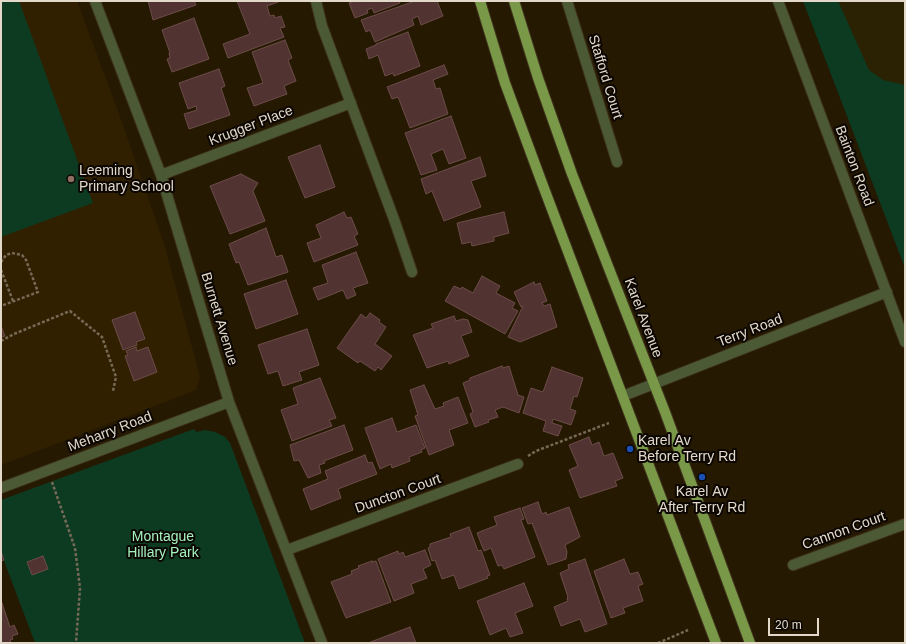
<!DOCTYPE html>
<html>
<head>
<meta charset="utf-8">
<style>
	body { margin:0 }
	#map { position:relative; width:906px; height:644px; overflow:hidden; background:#261902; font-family:Arial,sans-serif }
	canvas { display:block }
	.frame { position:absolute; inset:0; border:2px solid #e2d9cb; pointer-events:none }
	.scale { position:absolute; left:768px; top:618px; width:51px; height:18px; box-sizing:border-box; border:2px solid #e2d9cb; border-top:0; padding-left:5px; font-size:12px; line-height:14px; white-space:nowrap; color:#e2d9cb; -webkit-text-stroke:3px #0b0601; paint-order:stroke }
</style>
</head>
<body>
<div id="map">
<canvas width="906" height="644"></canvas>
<div class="frame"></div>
<div class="scale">20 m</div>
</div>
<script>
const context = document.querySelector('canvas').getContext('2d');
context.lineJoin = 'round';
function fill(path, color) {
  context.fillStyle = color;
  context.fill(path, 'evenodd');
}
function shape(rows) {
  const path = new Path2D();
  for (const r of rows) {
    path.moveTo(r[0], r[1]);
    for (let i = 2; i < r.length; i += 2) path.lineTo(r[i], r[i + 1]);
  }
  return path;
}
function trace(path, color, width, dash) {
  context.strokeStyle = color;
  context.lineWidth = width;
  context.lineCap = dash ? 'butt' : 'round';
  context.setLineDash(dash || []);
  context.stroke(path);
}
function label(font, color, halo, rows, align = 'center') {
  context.font = font + ' Arial,sans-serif';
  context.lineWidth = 4;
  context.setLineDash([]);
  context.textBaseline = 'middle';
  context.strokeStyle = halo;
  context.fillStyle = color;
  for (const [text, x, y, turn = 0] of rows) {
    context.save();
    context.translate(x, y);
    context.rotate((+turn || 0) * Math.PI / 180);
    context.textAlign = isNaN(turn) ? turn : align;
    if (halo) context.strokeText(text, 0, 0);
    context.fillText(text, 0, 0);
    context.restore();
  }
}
fill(shape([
	[1,1,77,1,119,114,164,244,200,377,196,390,1,465]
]), '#312000');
fill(shape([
	[1,1,19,1,93,203,1,237],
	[803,1,905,1,905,268],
	[194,429,196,432,205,430,215,432,225,437,230,443,305,643,35,643,1,553,1,500]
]), '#0d3b22');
fill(shape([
	[838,1,905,1,905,85,883,80,869,70]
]), '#2a2202');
const building = shape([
	[148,1,194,1,196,5,153,20,148,1],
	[237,1,281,1,267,6,270,16,274,15,275,18,281,16,285,27,280,28,284,37,228,58,223,44,250,34,237,1],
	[355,1,399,1,400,3,374,13,372,8,367,10,368,13,355,18,349,3,355,1],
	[415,1,437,1,443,16,421,25,418,16,412,19,414,25,375,42,370,30,366,32,361,20,415,1],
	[194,18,209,59,172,72,167,59,170,58,169,53,170,53,162,30,194,18],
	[408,32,420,66,394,76,393,73,385,76,378,55,369,59,366,49,376,45,376,44,408,32],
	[285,40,292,58,288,60,296,81,284,86,287,94,254,106,247,88,263,83,252,52,285,40],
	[444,65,448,74,433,80,436,89,440,88,448,114,410,128,398,97,392,99,387,87,444,65],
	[219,69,225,86,221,88,230,115,189,129,184,114,197,110,196,106,188,109,179,83,219,69],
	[451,116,466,158,449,164,443,149,431,154,437,170,421,175,405,133,451,116],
	[320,145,335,187,305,198,288,157,320,145],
	[480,157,486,176,471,181,481,207,444,221,432,191,426,194,421,179,480,157],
	[241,174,258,183,253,191,265,221,230,234,210,186,241,174],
	[344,212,347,218,351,217,358,234,354,236,358,245,314,262,307,243,321,238,316,225,344,212],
	[504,212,509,233,494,237,494,241,472,246,471,242,462,244,457,223,504,212],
	[266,228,276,257,282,255,288,272,248,285,239,262,236,263,229,244,266,228],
	[356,252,368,283,353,288,356,295,347,299,343,290,318,300,313,288,328,283,322,265,356,252],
	[482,276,500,286,496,293,515,303,512,308,518,311,505,334,445,301,454,286,461,289,462,287,473,293,482,276],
	[286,280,298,314,256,329,244,294,286,280],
	[534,282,535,285,540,283,547,301,542,303,544,306,550,304,557,327,520,342,508,337,523,306,521,307,514,292,534,282],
	[135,312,145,339,136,342,137,345,123,350,112,320,135,312],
	[370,313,380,320,379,322,386,327,375,344,392,356,381,370,378,367,375,371,360,361,358,363,337,348,361,314,366,318,370,313],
	[454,316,456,321,463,319,468,320,472,332,461,336,469,356,449,364,448,361,427,368,413,335,433,328,431,324,454,316],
	[1,326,5,336,1,337,1,326],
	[307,329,319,365,299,372,302,380,283,386,278,371,268,374,258,345,307,329],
	[136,347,137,351,148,347,157,372,134,381,125,356,128,355,126,351,136,347],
	[502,366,503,368,509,366,518,395,524,397,519,413,503,407,495,410,498,417,488,420,489,422,475,427,470,414,473,412,463,383,470,380,470,378,502,366],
	[552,367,583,378,577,397,574,396,570,409,576,411,571,425,553,419,552,423,562,426,558,436,543,431,546,421,523,413,531,388,543,392,552,367],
	[320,378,336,418,329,420,332,426,292,441,281,410,298,404,293,388,320,378],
	[424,385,435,409,444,406,443,403,458,397,468,423,449,430,454,445,429,455,415,416,418,415,410,390,424,385],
	[392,418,397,432,416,425,425,448,421,450,422,452,409,457,410,461,392,468,391,464,380,469,365,428,392,418],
	[344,425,353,450,324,461,325,463,319,465,321,473,308,478,299,460,294,461,290,445,344,425],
	[589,437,592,445,599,442,604,456,613,453,623,478,615,481,617,486,580,498,569,470,578,466,569,445,589,437],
	[365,455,368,463,372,462,377,474,338,489,341,498,311,510,303,489,328,479,325,471,365,455],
	[538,502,542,514,546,512,547,515,569,507,580,537,565,545,567,552,566,559,548,565,532,523,528,524,522,508,538,502],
	[520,508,524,519,521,520,535,557,504,569,502,565,498,566,491,548,484,551,477,533,497,525,494,517,520,508],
	[469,527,478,551,481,550,490,575,487,576,488,578,459,589,454,575,442,579,435,560,432,561,428,548,430,547,430,544,451,537,450,534,469,527],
	[425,550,431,565,423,569,427,578,411,584,414,593,394,601,378,559,398,551,399,554,403,552,405,557,425,550],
	[1,551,4,560,1,561,1,551],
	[43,556,48,569,32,575,27,562,43,556],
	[585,559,607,624,585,632,580,619,561,626,554,607,568,601,567,598,568,597,560,573,569,569,568,565,585,559],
	[624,559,630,574,638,572,643,584,638,586,643,601,623,608,625,613,611,618,594,571,624,559],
	[372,561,372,562,376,561,391,602,346,618,331,582,352,574,351,571,359,568,358,566,372,561],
	[524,583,533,606,515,613,523,633,510,637,506,628,490,635,477,601,524,583],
	[2,603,10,627,14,625,18,634,12,636,13,639,10,640,11,643,1,643,2,603],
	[410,627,416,643,368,643,410,627]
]);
fill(building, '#513431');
trace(building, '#6c4c49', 1);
const minor = shape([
	[95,1,161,175,229,402,322,643],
	[316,1,322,26,395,222,412,272],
	[567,1,617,162],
	[778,1,905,342],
	[161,175,351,103],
	[623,396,887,292],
	[1,488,229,402],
	[287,550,518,464],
	[793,565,905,524]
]);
const major = shape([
	[480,1,505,83,542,183,716,643],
	[514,1,538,78,572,174,665,412,750,643]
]);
trace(minor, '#40341e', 12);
trace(major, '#40341e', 12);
trace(shape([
	[1,262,6,255,12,253,22,255,26,260,38,292,1,306],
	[1,270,13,301],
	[1,341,14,334,70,311,102,337,116,377,113,391],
	[528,456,536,451,609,423],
	[52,482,75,548,80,588,76,643],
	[658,643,688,630]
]), '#766a57', 2.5, [3, 2]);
trace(minor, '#4b5a35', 10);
trace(major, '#7a9948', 10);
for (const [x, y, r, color] of [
	[71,179,4,"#8d6e63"],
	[630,449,4,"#1a4fb4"],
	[702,477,4,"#1a4fb4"]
]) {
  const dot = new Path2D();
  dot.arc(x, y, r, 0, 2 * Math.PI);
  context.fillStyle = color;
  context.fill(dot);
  trace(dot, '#0b0601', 1.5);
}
label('14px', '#e2d9cb', '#0b0601', [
	["Stafford Court",605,77,73],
	["Krugger Place",251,126,-21],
	["Bainton Road",854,166,69],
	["Karel Avenue",643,318,69],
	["Burnett Avenue",219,319,73],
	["Terry Road",750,331,-21],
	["Meharry Road",110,432,-21],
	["Duncton Court",398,494,-20],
	["Cannon Court",844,531,-20]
]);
label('14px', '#e2d9cb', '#0b0601', [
	["Leeming",79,171],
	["Primary School",79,187],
	["Karel Av",638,441],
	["Before Terry Rd",638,457],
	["Karel Av",702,492,"center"],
	["After Terry Rd",702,508,"center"]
], 'left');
label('14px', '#a5f3bf', '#0b0601', [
	["Montague",163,537],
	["Hillary Park",163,553]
]);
</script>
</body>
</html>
